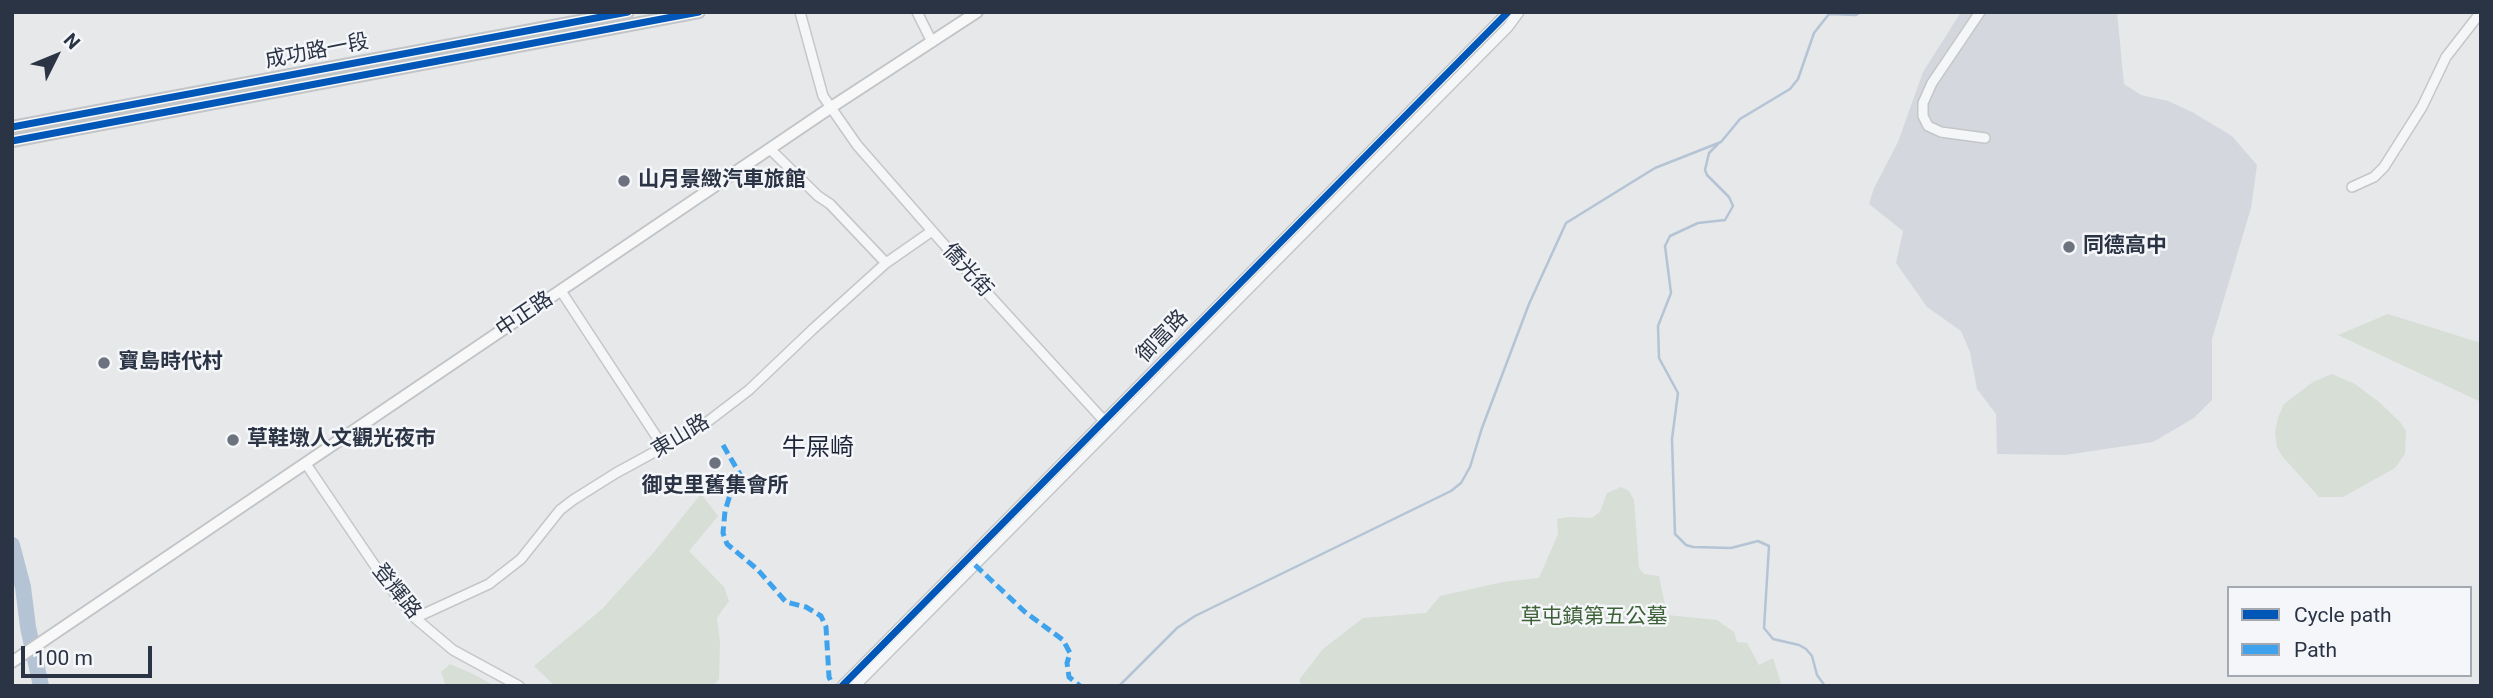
<!DOCTYPE html>
<html>
<head>
<meta charset="utf-8">
<style>
	body { margin:0 }
	#map { position:relative; width:2493px; height:698px; overflow:hidden; background:#e6e8ea; font-family:Roboto,sans-serif }
	canvas { display:block }
	.frame { position:absolute; inset:0; border:14px solid #2b3445; pointer-events:none }
	.legend { position:absolute; left:2227px; top:586px; width:245px; height:91px; box-sizing:border-box; background:#f4f6f9; border:2px solid #a4a8b1; margin:0; padding:9px 12px; list-style:none; font-size:21px; color:#2b3445 }
	.legend li { display:flex; align-items:center; gap:14px; height:35px }
	.legend b { width:35px; border:2px solid #a4a8b1 }
	.north { position:absolute; left:21px; top:21px; width:70px; height:70px; -webkit-text-stroke:5px #f4f6f9; paint-order:stroke; rotate:47deg; font-size:19px; font-weight:700; line-height:28px; text-align:center; color:#2b3445 }
	.north::after { content:''; display:block; margin:auto; width:24px; height:32px; background:#2b3445; clip-path:polygon(50% 0,100% 100%,50% 72%,0 100%) }
	.scale { position:absolute; left:21px; top:646px; width:131px; height:32px; box-sizing:border-box; border:4px solid #2b3445; border-top:0; padding-left:9px; font-size:21px; line-height:24px; white-space:nowrap; color:#2b3445; -webkit-text-stroke:5px #f4f6f9; paint-order:stroke }
</style>
</head>
<body>
<div id="map">
<canvas width="2493" height="698"></canvas>
<div class="frame"></div>
<ul class="legend">
<li><b style="height:9px;background:#0057b8"></b>Cycle path</li>
<li><b style="height:9px;background:#3ea3ec"></b>Path</li>
</ul>
<div class="north">N</div>
<div class="scale">100 m</div>
</div>
<script>
const context = document.querySelector('canvas').getContext('2d');
context.lineJoin = 'round';
function fill(path, color) {
  context.fillStyle = color;
  context.fill(path, 'evenodd');
}
function shape(rows) {
  const path = new Path2D();
  for (const r of rows) {
    path.moveTo(r[0], r[1]);
    for (let i = 2; i < r.length; i += 2) path.lineTo(r[i], r[i + 1]);
  }
  return path;
}
function trace(path, color, width, dash) {
  context.strokeStyle = color;
  context.lineWidth = width;
  context.lineCap = dash ? 'butt' : 'round';
  context.setLineDash(dash || []);
  context.stroke(path);
}
function label(font, color, halo, rows, align = 'center') {
  context.font = font + ' Roboto,"Noto Sans TC",sans-serif';
  context.lineWidth = 5;
  context.setLineDash([]);
  context.textBaseline = 'middle';
  context.strokeStyle = halo;
  context.fillStyle = color;
  for (const [text, x, y, turn = 0] of rows) {
    context.save();
    context.translate(x, y);
    context.rotate((+turn || 0) * Math.PI / 180);
    context.textAlign = isNaN(turn) ? turn : align;
    if (halo) context.strokeText(text, 0, 0);
    context.fillText(text, 0, 0);
    context.restore();
  }
}
fill(shape([
	[1961,12,2117,12,2124,84,2141,95,2168,101,2192,112,2232,136,2257,165,2251,208,2212,339,2212,400,2194,418,2153,442,2065,455,1997,454,1996,414,1977,389,1970,352,1961,331,1927,307,1896,263,1903,231,1869,204,1874,188,1898,142,1923,72]
]), '#d4d7dd');
fill(shape([
	[2388,314,2481,343,2481,402,2338,335],
	[2332,374,2355,384,2379,402,2400,422,2406,431,2405,454,2395,468,2343,497,2319,497,2282,456,2277,447,2275,432,2278,418,2284,404,2313,382],
	[1621,487,1629,491,1634,500,1639,568,1644,574,1659,576,1667,615,1717,620,1734,632,1737,642,1747,643,1759,665,1773,658,1782,686,1302,686,1299,680,1323,649,1363,618,1426,613,1440,596,1503,582,1539,578,1558,534,1557,519,1569,517,1592,518,1600,512,1607,493],
	[701,494,718,516,689,551,724,587,729,601,717,618,720,642,719,679,713,686,555,686,534,666,602,609,654,552],
	[450,664,473,674,495,686,446,686,441,672]
]), '#d6ded6');
trace(shape([
	[1718,144,1709,153,1705,170,1707,175,1729,197,1733,206,1725,220,1698,223,1670,236,1665,246,1671,293,1658,326,1659,358,1678,393,1672,439,1675,534,1686,545,1693,547,1731,548,1758,541,1769,546,1764,628,1773,639,1799,645,1806,649,1812,656,1817,675,1825,686],
	[1119,686,1177,628,1195,616,1451,491,1461,483,1470,467,1482,428,1529,304,1566,223,1655,168,1721,142,1740,119,1790,89,1798,79,1814,33,1829,14,1856,15,1861,12]
]), '#b4c4d5', 2.5);
trace(shape([
	[12,545,23,587,28,627,41,686]
]), '#b4c4d5', 16);
const minor = shape([
	[800,12,823,96,857,145,969,273,1107,424],
	[917,12,932,42],
	[1980,12,1932,83,1923,103,1923,116,1928,126,1941,132,1985,138],
	[770,149,818,196,830,204,886,263],
	[2352,187,2374,177,2384,167,2422,107,2446,57,2481,12],
	[561,291,664,448],
	[306,464,386,582,415,618,453,650,519,686],
	[415,618,489,584,521,559,560,510,573,500,616,473,702,426,749,390,813,329,886,263,932,231],
	[842,686,1508,12],
	[855,686,1508,27,1519,12]
]);
const major = shape([
	[12,127,628,12],
	[12,141,699,12],
	[12,662,830,108,977,12]
]);
trace(minor, '#c4c6c8', 12);
trace(major, '#c2c5c8', 14);
trace(minor, '#f5f6f7', 9);
trace(major, '#f8f8f8', 10);
trace(shape([
	[723,445,741,476,730,495,725,511,723,533,727,544,757,569,786,602,806,607,821,616,826,627,829,677,833,686],
	[975,565,1025,612,1063,640,1070,653,1067,663,1069,677,1080,686]
]), '#3ea3ec', 5, [10, 5]);
trace(shape([
	[12,127,628,12],
	[12,141,699,12],
	[842,686,1508,12]
]), '#0057b8', 7);
for (const [x, y, r, color] of [
	[624,181,7,"#6c737f"],
	[2069,247,7,"#6c737f"],
	[104,363,7,"#6c737f"],
	[233,440,7,"#6c737f"],
	[715,463,7,"#6c737f"]
]) {
  const dot = new Path2D();
  dot.arc(x, y, r, 0, 2 * Math.PI);
  context.fillStyle = color;
  context.fill(dot);
  trace(dot, '#f4f6f9', 2.5);
}
label('21px', '#2b3445', '#f4f6f9', [
	["成功路一段",317,52,-11],
	["僑光街",967,271,48],
	["中正路",525,315,-34],
	["御富路",1163,337,-46],
	["東山路",681,437,-31],
	["登輝路",396,592,51]
]);
label('bold 21px', '#2b3445', '#f4f6f9', [
	["山月景緻汽車旅館",638,181],
	["同德高中",2083,247],
	["寶島時代村",118,363],
	["草鞋墩人文觀光夜市",247,440],
	["御史里舊集會所",715,487,"center"]
], 'left');
label('21px', '#3f6138', '#f4f6f9', [
	["草屯鎮第五公墓",1594,618]
]);
label('24px', '#1d2536', '#f4f6f9', [
	["牛屎崎",818,449]
]);
</script>
</body>
</html>
